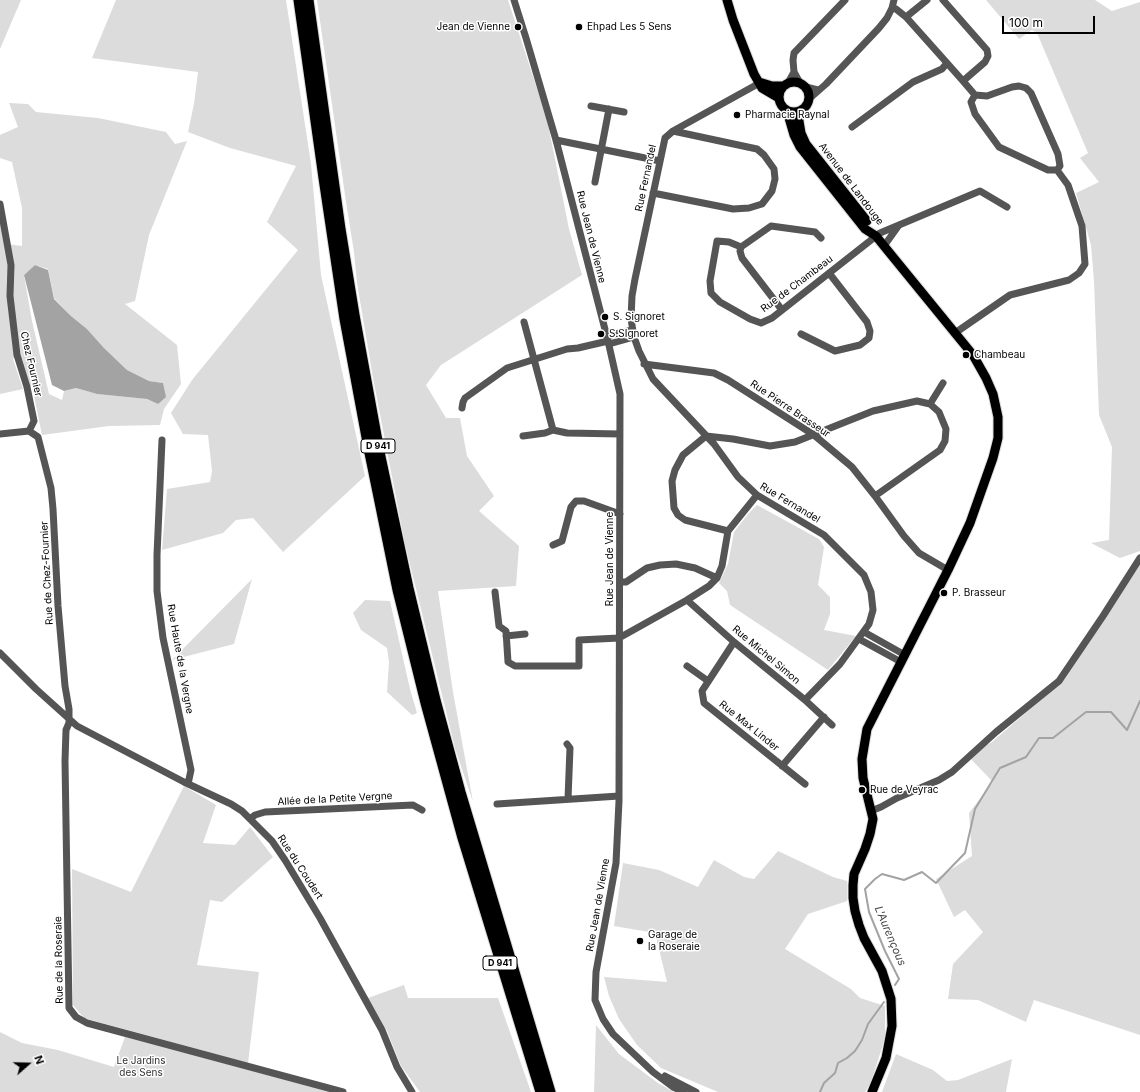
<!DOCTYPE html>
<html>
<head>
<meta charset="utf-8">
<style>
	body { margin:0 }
	#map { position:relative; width:1140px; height:1092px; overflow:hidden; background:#fff; font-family:Inter,sans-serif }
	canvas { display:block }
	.north { position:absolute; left:8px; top:1044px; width:40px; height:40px; -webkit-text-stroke:3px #fff; paint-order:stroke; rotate:70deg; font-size:11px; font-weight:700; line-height:16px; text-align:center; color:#000 }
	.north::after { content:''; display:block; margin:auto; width:14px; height:18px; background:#000; clip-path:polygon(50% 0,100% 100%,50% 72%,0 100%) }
	.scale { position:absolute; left:1002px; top:16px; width:93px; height:18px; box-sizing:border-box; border:2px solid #000; border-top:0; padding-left:5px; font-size:12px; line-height:14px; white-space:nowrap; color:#000; -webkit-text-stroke:3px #fff; paint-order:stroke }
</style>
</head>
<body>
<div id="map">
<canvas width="1140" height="1092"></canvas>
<div class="north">N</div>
<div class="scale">100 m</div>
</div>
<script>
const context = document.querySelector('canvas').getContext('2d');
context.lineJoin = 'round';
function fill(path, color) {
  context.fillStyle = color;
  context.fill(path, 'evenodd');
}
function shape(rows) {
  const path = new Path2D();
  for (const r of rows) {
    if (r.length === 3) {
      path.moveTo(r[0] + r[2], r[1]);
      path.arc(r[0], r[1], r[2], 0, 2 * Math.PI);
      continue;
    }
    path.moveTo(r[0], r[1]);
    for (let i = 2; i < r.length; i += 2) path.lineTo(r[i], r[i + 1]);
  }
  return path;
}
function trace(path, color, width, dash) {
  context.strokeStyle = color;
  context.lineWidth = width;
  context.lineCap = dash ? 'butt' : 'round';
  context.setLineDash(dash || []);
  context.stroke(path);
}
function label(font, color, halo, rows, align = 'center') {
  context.font = font + ' Inter,sans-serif';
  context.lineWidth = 3;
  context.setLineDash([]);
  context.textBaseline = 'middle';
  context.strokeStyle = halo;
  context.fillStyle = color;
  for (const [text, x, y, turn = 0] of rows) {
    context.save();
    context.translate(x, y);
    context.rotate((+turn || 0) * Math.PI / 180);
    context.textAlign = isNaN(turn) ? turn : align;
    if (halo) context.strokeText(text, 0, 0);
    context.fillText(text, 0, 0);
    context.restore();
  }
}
fill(shape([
	[0,0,21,0,0,49],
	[116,0,286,0,311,164,321,275,365,476,283,552,253,518,236,520,223,533,162,550,167,489,210,482,212,471,208,435,183,434,171,413,192,380,298,250,267,222,296,166,230,148,188,132,194,104,198,72,92,58],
	[317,0,508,0,547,119,569,229,582,275,441,365,426,385,446,418,460,418,467,456,494,496,479,511,519,546,516,586,438,591,453,692,473,802,455,748,405,544,373,378,357,283,354,252,346,202],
	[986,0,1095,0,1112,11,1140,2,1140,551,1120,558,1091,543,1109,540,1112,447,1099,415,1094,281,1091,245,1076,193,1099,182,1080,158,1088,153,1037,33,1032,30,1019,39],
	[9,103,28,104,36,112,98,118,166,132,175,144,187,141,149,235,135,301,125,304,177,345,181,384,164,409,160,425,109,426,42,435,32,386,27,387,17,355,13,359,23,389,0,394,0,204,7,244,22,246,22,208,12,162,0,158,0,135,18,127],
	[35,265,48,269,54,298,71,316,87,329,104,348,127,370,149,381,163,383,158,404,147,399,97,394,76,388,64,391,62,400,49,394,32,321,24,275],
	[757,505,819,539,824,547,818,585,830,597,830,614,824,630,856,636,828,670,730,605,727,591,719,583,728,564,734,532,748,514],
	[1140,562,1140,1035,1034,1000,1026,1022,978,1000,948,999,953,964,983,932,965,910,954,917,936,879,972,856,969,813,993,782,967,755,992,742,1065,679],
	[252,579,234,644,172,660],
	[365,600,390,601,410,689,417,713,412,715,387,692,389,662,387,648,361,630,353,613],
	[184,786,216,805,203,843,235,845,250,827,273,857,222,902,210,900,197,965,259,972,248,1063,84,1018,73,1005,72,869,131,892],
	[778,851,833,877,847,881,847,901,808,914,785,949,851,989,860,998,885,1006,885,1038,871,1082,865,1092,718,1092,661,1068,637,1045,619,1019,609,996,604,977,667,982,655,933,614,926,623,863,659,870,698,887,714,860,744,877,754,879],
	[404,985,408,998,498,998,531,1092,420,1092,401,1066,387,1031,368,998],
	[596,1025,619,1054,658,1083,674,1092,594,1092],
	[0,1032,22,1043,58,1050,114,1067,125,1037,342,1092,0,1092],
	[896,1054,933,1070,947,1081,958,1080,1012,1059,1006,1092,882,1092]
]), '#dcdcdc');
fill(shape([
	[35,265,48,270,54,299,71,316,87,329,104,348,127,370,149,381,163,383,166,397,158,404,147,399,97,394,76,388,64,391,52,385,24,275]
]), '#a3a3a3');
trace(shape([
	[895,985,899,979,885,951,869,912,865,889,875,879,882,874,904,880,922,872,936,883,965,853,975,809,1000,768,1026,757,1039,738,1053,738,1086,712,1111,712,1127,730,1140,701],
	[820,1092,824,1083,835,1073,838,1063,847,1058,855,1051,862,1040,868,1024,884,1002]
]), '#a3a3a3', 2);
const major = shape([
	[727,0,733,20,754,74,762,88,779,98],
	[794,97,15],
	[759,82,772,86,783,86],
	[787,111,794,135,800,147,865,229,876,236,884,246,973,355,986,378,993,394,998,417,998,438,993,458,970,523,948,570,867,729,862,759,863,778,873,819,870,834,865,849,854,874,853,885,853,898,855,911,859,925,864,938,882,971,891,999,892,1026,886,1058,872,1092],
	[799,111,799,121,801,133,806,144,867,221]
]);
const highway = shape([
	[299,0,324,178,345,319,369,448,398,590,426,703,463,838,541,1092],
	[308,0,340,229,354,315,379,452,408,588,435,700,460,792,550,1092]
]);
trace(major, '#dbdbdb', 11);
trace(highway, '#dbdbdb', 13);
trace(shape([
	[514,0,526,38,556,140,608,341,620,394,619,801,616,863,596,972,595,1000,603,1019,613,1034,653,1072,673,1087,684,1092],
	[943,0,987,50,988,56,985,62,963,81,947,63],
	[906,17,927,0],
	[963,81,975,95,987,96,1012,87,1019,86,1026,88,1031,93,1058,154,1060,166,1057,170],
	[759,82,756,85,673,131,665,138,635,279,632,296,631,319,634,337,639,351,653,379,714,444,738,477,757,495,824,535,864,575,871,592,873,610,869,624,840,664,805,700],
	[788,83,794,72],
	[800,83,794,72,793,60,794,53,845,0],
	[806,87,818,90],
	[975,95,971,102,975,114,999,147,1048,170,1057,170],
	[809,99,826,84,879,28,887,18,892,8,894,0],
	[591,106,624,112],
	[852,127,913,82,942,69,947,63,906,17,896,9,892,8],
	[556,140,660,161],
	[595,182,609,109],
	[653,193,733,209,749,208,762,204,772,191,775,179,774,169,764,155,757,149,673,131],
	[0,204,11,265,10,296,17,355,27,387,34,421,29,431],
	[899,225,980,191,1007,207],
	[741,247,729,242,717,241,710,281,711,293,720,302,750,319,761,323,772,318,880,233,899,225,884,246],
	[782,310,742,258,740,251,741,247,771,226,815,232,821,238],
	[524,322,553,430],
	[955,333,1010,295,1069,280,1079,273,1085,264,1082,226,1068,185,1057,170],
	[801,334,835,351,860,345,869,338,870,331,867,322,829,273],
	[607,336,632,330],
	[609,344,634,337],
	[644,364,714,373,728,380,814,435,852,467,875,496,904,536,919,553,948,570],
	[930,404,943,383],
	[462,408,463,402,465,398,507,368,567,349,578,348,608,341],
	[29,431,38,437,51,488,53,509,58,606,65,686,69,709,69,723,66,730,65,761,69,1008,76,1017,87,1023,343,1092],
	[0,434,29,431],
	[523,436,545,433,553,430,567,433,620,434],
	[162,440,157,555,157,591,163,638,191,770,188,784],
	[728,531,685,520,678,515,674,508,672,481,675,470,683,455,706,436,733,439,770,446,795,442,873,411,917,401,930,404,939,412,946,429,945,441,940,450,875,496],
	[553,545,562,541,571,507,576,501,584,501,620,514],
	[620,582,626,582,647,568,660,565,676,564,695,568,717,578],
	[495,592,499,626,506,631,508,662,515,666,579,666,579,640,619,638,687,600,709,586,717,578,722,566,728,531,757,495],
	[687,600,734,642,805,700,832,725],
	[864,632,905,655],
	[506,636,525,634],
	[859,639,901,662],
	[734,642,702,691,704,703,805,784],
	[0,653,36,689,77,726,184,782,231,804,242,811,272,841,285,860,320,918,382,1030,397,1067,412,1092],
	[687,666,708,681],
	[567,744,570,748,568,799],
	[782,766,824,717],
	[497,804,619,796],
	[871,811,881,807,897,798,939,780,952,772,996,732,1059,681,1103,616,1140,558],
	[250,819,255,815,265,812,413,805,422,810],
	[665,1076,696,1092]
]), '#555', 7);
trace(major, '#000', 9);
trace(highway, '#000', 11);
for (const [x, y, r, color] of [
	[518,27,4,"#000"],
	[579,27,4,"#000"],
	[737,115,4,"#000"],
	[605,317,4,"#000"],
	[601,334,4,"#000"],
	[966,355,4,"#000"],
	[944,593,4,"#000"],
	[862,790,4,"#000"],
	[640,941,4,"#000"]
]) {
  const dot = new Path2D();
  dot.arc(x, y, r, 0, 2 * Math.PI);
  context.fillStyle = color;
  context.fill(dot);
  trace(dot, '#fff', 1.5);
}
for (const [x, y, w] of [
	[378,446,34],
	[500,963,34]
]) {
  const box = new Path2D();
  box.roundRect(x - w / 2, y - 7, w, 14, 3);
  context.fillStyle = '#fff';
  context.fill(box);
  trace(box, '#000', 1);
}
label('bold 9px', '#000', null, [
	["D 941",378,446],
	["D 941",500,963]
]);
label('10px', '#000', '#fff', [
	["Jean de Vienne",510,27,"right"],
	["Ehpad Les 5 Sens",587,27],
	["Pharmacie Raynal",745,115],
	["S. Signoret",613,317],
	["S.SIgnoret",609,334],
	["Chambeau",974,355],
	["P. Brasseur",952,593],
	["Rue de Veyrac",870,790],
	["Garage de",648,935],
	["la Roseraie",648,947]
], 'left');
label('10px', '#000', '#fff', [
	["Rue Fernandel",646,178,-78],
	["Avenue de Landouge",851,184,53],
	["Rue Jean de Vienne",591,237,76],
	["Rue de Chambeau",797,284,-37],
	["Chez Fournier",31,364,77],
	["Rue Pierre Brasseur",790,409,34],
	["Rue Fernandel",790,503,31],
	["Rue Jean de Vienne",610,559,-90],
	["Rue de Chez-Fournier",47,573,-93],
	["Rue Michel Simon",766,655,40],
	["Rue Haute de la Vergne",180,659,80],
	["Rue Max Linder",749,726,39],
	["Allée de la Petite Vergne",335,799,-3],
	["Rue du Coudert",300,867,57],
	["Rue Jean de Vienne",598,905,-80],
	["Rue de la Roseraie",59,960,-91]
]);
label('10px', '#333', '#fff', [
	["Le Jardins",141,1061],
	["des Sens",141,1073]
]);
label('italic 11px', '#444', '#fff', [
	["L'Aurençous",890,936,67]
]);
</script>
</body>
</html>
